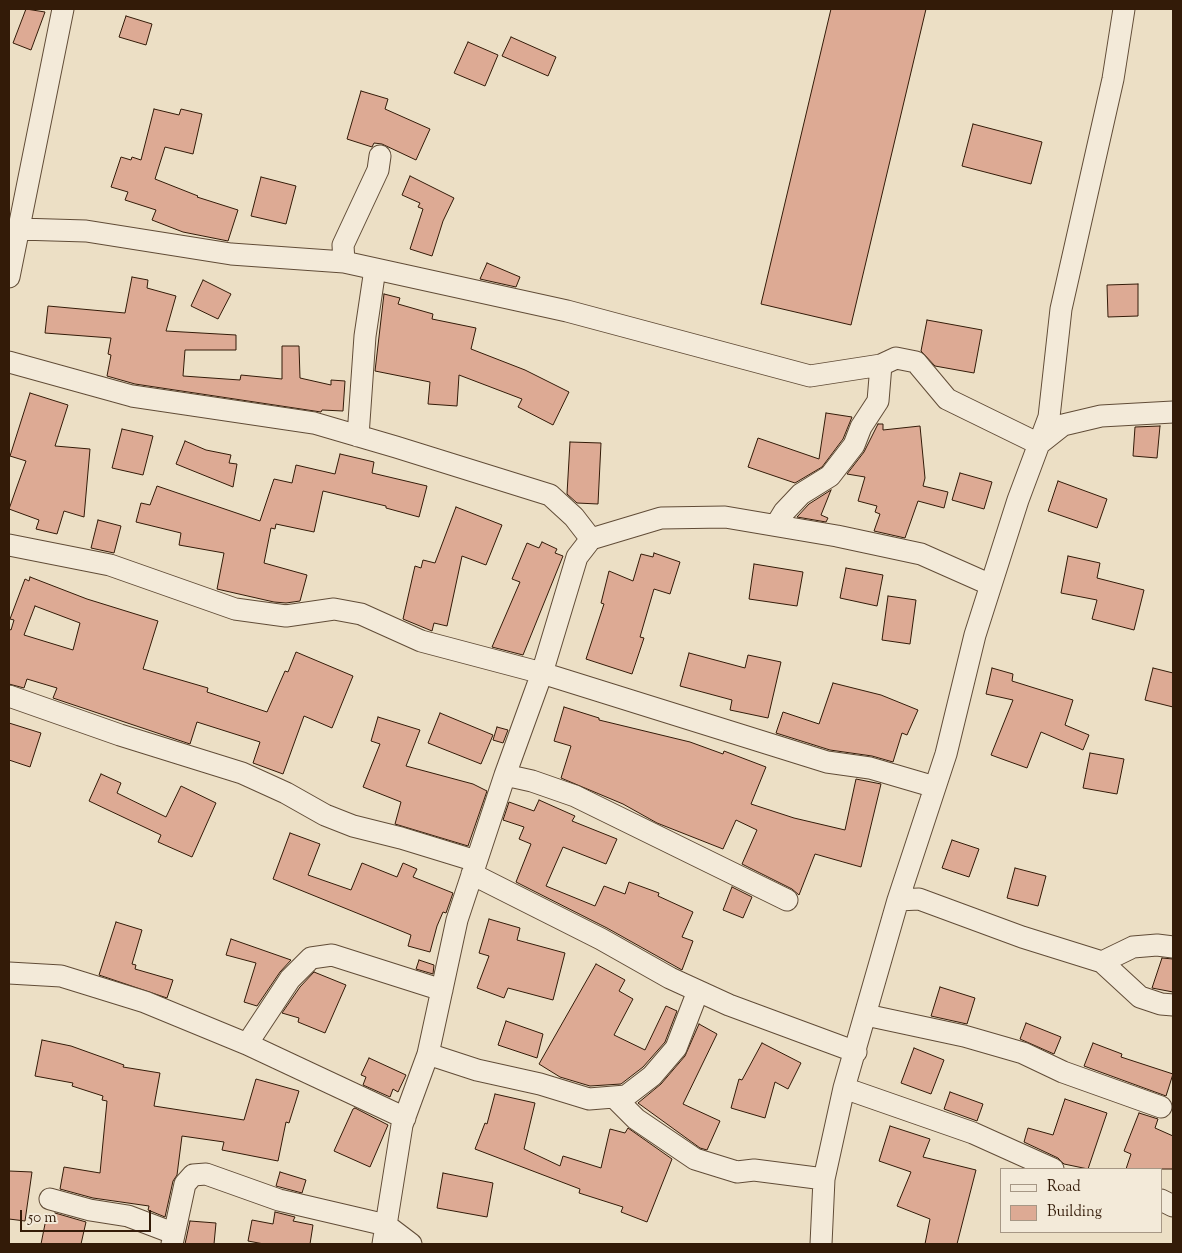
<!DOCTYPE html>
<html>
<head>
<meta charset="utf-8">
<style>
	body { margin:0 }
	#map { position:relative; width:1182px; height:1253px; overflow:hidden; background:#ecdfc5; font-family:"Sorts Mill Goudy",serif }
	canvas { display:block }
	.frame { position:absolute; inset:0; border:10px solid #331b08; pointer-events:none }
	.legend { position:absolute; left:1000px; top:1168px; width:162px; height:65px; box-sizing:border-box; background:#f3ead9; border:1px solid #a69785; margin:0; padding:6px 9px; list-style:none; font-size:15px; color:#331b08 }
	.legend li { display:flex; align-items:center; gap:10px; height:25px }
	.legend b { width:25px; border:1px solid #a69785 }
	.scale { position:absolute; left:20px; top:1210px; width:131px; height:22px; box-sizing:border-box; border:2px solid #331b08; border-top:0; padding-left:6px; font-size:15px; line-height:18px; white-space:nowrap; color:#331b08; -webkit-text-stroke:4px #f3ead9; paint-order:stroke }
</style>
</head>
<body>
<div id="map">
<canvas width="1182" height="1253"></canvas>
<div class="frame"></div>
<ul class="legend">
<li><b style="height:6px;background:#f3ead9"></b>Road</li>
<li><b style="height:14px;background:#ddaa94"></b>Building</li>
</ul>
<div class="scale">50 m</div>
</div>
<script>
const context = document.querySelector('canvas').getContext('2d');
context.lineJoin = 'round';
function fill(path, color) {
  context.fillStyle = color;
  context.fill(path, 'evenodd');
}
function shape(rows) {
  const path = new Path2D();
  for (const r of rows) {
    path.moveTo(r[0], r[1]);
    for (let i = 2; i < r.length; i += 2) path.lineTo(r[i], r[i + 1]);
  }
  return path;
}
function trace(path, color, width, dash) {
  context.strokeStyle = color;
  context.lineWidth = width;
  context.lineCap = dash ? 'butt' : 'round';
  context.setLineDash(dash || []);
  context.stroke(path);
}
const building = shape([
	[26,9,45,12,31,50,13,43,26,9],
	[831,9,926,9,851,325,761,304,831,9],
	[126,16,152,24,146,45,119,37,126,16],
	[511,37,556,57,548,76,502,56,511,37],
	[468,42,498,55,485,86,454,73,468,42],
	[361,91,388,99,385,109,430,129,416,160,382,144,374,143,372,147,347,139,361,91],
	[154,109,179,115,181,109,202,114,193,154,165,147,155,179,198,196,197,197,238,210,228,241,183,232,152,220,156,210,125,200,128,192,111,187,121,157,131,160,132,157,141,160,154,109],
	[973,124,1042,142,1031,184,962,166,973,124],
	[410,176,454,198,443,221,432,256,410,249,423,209,418,207,420,203,402,195,410,176],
	[261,177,296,186,286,224,251,216,261,177],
	[487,263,520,277,516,287,480,279,487,263],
	[132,277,148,280,147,288,176,296,166,331,236,335,236,350,185,350,183,376,240,380,241,375,282,379,282,346,299,346,300,378,331,385,331,380,345,381,343,411,322,410,321,412,135,384,107,376,111,355,108,354,111,338,45,333,48,306,125,313,132,277],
	[203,280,231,294,218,319,191,306,203,280],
	[1138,284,1138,316,1108,317,1107,285,1138,284],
	[384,294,400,298,398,304,433,314,432,319,476,328,471,349,525,370,569,392,553,425,518,407,522,399,459,375,457,406,428,404,430,382,375,371,384,294],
	[927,320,982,330,974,373,935,366,921,351,927,320],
	[30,393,68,405,55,446,90,449,84,517,64,511,57,534,36,529,39,520,9,509,26,461,10,456,30,393],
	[826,413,852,417,843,439,822,467,795,483,748,467,758,438,819,459,826,413],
	[878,424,883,424,883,430,920,426,925,478,923,486,948,492,944,508,918,501,905,538,874,531,880,514,875,512,877,506,858,501,865,477,847,474,864,452,878,424],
	[1160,426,1157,458,1133,456,1135,427,1160,426],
	[122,429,153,436,143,475,112,468,122,429],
	[185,441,206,450,231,455,229,463,237,464,233,487,176,464,185,441],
	[570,442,601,443,598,504,577,503,567,494,570,442],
	[340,454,374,462,372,473,427,486,419,517,386,508,386,506,323,491,314,532,276,524,275,529,271,528,264,563,307,575,300,601,286,603,274,602,217,589,224,553,179,545,181,533,136,522,141,503,150,505,157,486,260,521,274,479,292,483,296,465,335,474,340,454],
	[960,473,992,482,984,509,952,500,960,473],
	[1058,481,1107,499,1097,528,1048,511,1058,481],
	[831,490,821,515,828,518,826,522,797,517,809,504,831,490],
	[456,507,502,525,486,565,462,556,447,626,434,623,432,631,403,619,415,566,421,568,423,560,435,563,456,507],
	[98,520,121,526,114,553,91,548,98,520],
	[542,542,557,549,555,553,563,556,523,655,492,647,520,582,512,579,527,543,539,548,542,542],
	[654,553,680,562,670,594,654,589,640,637,644,638,632,674,586,659,604,604,601,603,609,571,633,581,641,554,653,557,654,553],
	[1068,556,1100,563,1097,578,1144,590,1134,630,1092,619,1097,600,1061,593,1068,556],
	[754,564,803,572,797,606,749,599,754,564],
	[846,568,883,575,877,606,840,598,846,568],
	[30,577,87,599,158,621,143,669,208,688,207,692,267,712,285,671,288,672,296,652,353,676,332,728,304,716,283,774,253,763,260,742,197,722,190,744,53,698,57,688,27,679,24,688,9,684,9,629,11,630,14,620,10,619,25,579,29,581,30,577],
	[35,606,80,623,73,650,24,635,35,606],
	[888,596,916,600,910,644,882,640,888,596],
	[689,653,745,668,748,655,781,662,768,718,730,710,732,700,680,686,689,653],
	[992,668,1013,674,1012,681,1073,700,1065,725,1089,735,1083,750,1041,732,1027,768,991,755,1013,700,986,694,992,668],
	[1153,668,1173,673,1173,707,1145,700,1153,668],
	[833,683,881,695,918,710,907,735,902,733,893,762,872,756,830,750,776,733,783,712,819,724,833,683],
	[564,707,599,718,599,720,690,742,723,754,724,751,766,767,751,804,794,818,845,830,856,779,881,784,861,867,815,854,799,895,792,889,742,864,757,830,736,820,723,849,657,823,623,804,561,778,571,746,554,741,564,707],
	[440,713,493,735,481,764,428,743,440,713],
	[378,717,420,730,406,766,473,784,487,791,468,846,395,824,401,802,363,787,380,744,371,741,378,717],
	[9,723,41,733,30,767,9,760,9,723],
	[497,727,508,730,503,743,493,740,497,727],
	[1090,753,1124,759,1117,794,1083,788,1090,753],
	[101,774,121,783,117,793,166,817,181,786,216,803,192,857,158,842,161,835,89,801,101,774],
	[539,800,575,816,572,821,617,839,606,864,563,847,546,886,595,906,604,886,625,894,629,882,659,893,658,896,693,912,682,937,693,941,682,970,607,928,516,882,531,844,519,839,524,827,503,820,509,802,534,811,539,800],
	[290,833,320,844,308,875,351,890,362,863,397,877,403,863,417,869,413,877,453,893,446,913,443,912,437,926,430,952,408,946,411,935,273,879,290,833],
	[952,840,979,849,969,877,942,868,952,840],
	[1015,868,1046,876,1038,906,1007,898,1015,868],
	[732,887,752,897,743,918,723,910,732,887],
	[489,919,520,928,517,940,565,953,553,1000,508,988,504,998,477,988,489,956,479,953,489,919],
	[116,922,142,930,132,964,136,965,135,969,173,980,167,998,99,975,116,922],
	[231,939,291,960,280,972,257,1006,244,1002,256,963,226,955,231,939],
	[1162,958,1173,959,1173,992,1152,988,1162,958],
	[419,960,434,965,433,974,416,969,419,960],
	[596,964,625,980,619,991,633,999,614,1035,645,1050,666,1006,677,1011,665,1042,643,1067,621,1084,590,1086,560,1077,539,1064,596,964],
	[314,972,346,985,325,1033,298,1022,299,1018,282,1013,300,987,314,972],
	[940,987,975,998,967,1024,931,1016,940,987],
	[506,1021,543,1034,537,1058,498,1045,506,1021],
	[1026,1023,1061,1037,1054,1054,1020,1039,1026,1023],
	[699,1024,717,1034,683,1104,720,1121,707,1150,700,1148,638,1103,661,1084,685,1056,699,1024],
	[42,1040,71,1046,124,1065,123,1067,160,1073,154,1106,244,1120,256,1079,299,1091,289,1123,286,1122,278,1161,222,1150,224,1142,182,1136,177,1175,173,1181,165,1217,148,1210,149,1206,93,1198,60,1189,64,1167,100,1173,107,1101,102,1100,103,1096,72,1086,73,1083,35,1076,42,1040],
	[762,1043,801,1063,788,1089,775,1082,765,1118,731,1108,739,1079,742,1080,762,1043],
	[1093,1043,1122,1054,1121,1057,1173,1074,1166,1096,1084,1066,1093,1043],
	[914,1048,944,1060,931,1094,901,1083,914,1048],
	[369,1058,406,1075,398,1092,393,1089,390,1097,363,1085,366,1077,361,1075,369,1058],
	[950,1092,983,1104,977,1121,944,1109,950,1092],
	[495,1094,535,1103,524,1149,560,1166,563,1156,601,1168,610,1129,625,1133,628,1128,672,1159,647,1222,621,1212,623,1207,579,1193,580,1189,475,1149,485,1123,487,1124,495,1094],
	[1065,1099,1107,1113,1088,1169,1064,1164,1058,1158,1024,1142,1028,1128,1053,1135,1065,1099],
	[355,1108,388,1125,370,1167,334,1151,353,1109,355,1108],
	[1139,1113,1158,1119,1155,1128,1173,1136,1173,1169,1126,1169,1131,1154,1124,1151,1139,1113],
	[890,1126,930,1139,923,1157,976,1170,957,1244,925,1244,930,1219,897,1206,911,1172,879,1161,890,1126],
	[9,1171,32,1172,25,1221,9,1219,9,1171],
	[280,1172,306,1180,302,1193,276,1186,280,1172],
	[443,1173,493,1183,487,1217,437,1208,443,1173],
	[275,1212,295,1217,293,1221,313,1225,310,1244,264,1244,248,1241,252,1220,273,1224,275,1212],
	[55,1213,86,1222,81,1244,41,1244,47,1214,55,1215,55,1213],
	[190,1221,216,1223,214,1244,185,1244,190,1221]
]);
fill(building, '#ddaa94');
trace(building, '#331b08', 1);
const minor = shape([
	[19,229,86,231,231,254,344,262,567,311,810,376,881,365,896,358,916,362,947,399,1039,444,1063,425,1101,416,1173,412],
	[344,262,343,245,378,170,380,156],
	[9,277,63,9],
	[9,362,132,396,314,423,396,447,550,495,574,517,591,539],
	[358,436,365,336,375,269],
	[776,525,784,512,801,494,830,476,854,445,861,427,878,401,881,365],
	[9,545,110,565,235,609,286,616,334,609,361,614,421,641,542,673,827,762,870,768,935,787],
	[9,696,120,735,242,773,286,793,325,815,353,826,401,838,476,861],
	[505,775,532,781,575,796,787,900],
	[472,874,601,939,670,978,729,1005,856,1052],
	[898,900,919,899,1022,937,1102,962,1140,997,1161,1004,1173,1005],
	[1102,962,1133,947,1157,945,1173,947],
	[9,973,61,976,145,1002,247,1044,405,1118],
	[866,1015,964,1036,1023,1053,1063,1072,1161,1107],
	[247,1044,290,979,311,958,332,955,442,990],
	[428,1054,477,1070,540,1084,589,1099,626,1096,652,1076,676,1048,698,991],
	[844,1088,973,1133,1053,1169],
	[614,1097,636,1119,695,1159,737,1172,754,1170,824,1179],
	[50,1199,90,1210,128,1216,173,1233],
	[1161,1200,1173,1206],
	[172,1244,185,1184,193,1175,206,1174,279,1200,386,1225,411,1244],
	[383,1244,402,1125,428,1054,457,920,505,775,542,673,577,557,591,539,661,518,725,517,837,536,921,554,991,585],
	[821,1244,824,1179,844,1088,898,900,946,754,975,635,1018,500,1049,417,1061,309,1113,79,1124,9]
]);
trace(minor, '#614c37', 23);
trace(minor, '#f3ead9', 21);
</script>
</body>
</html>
